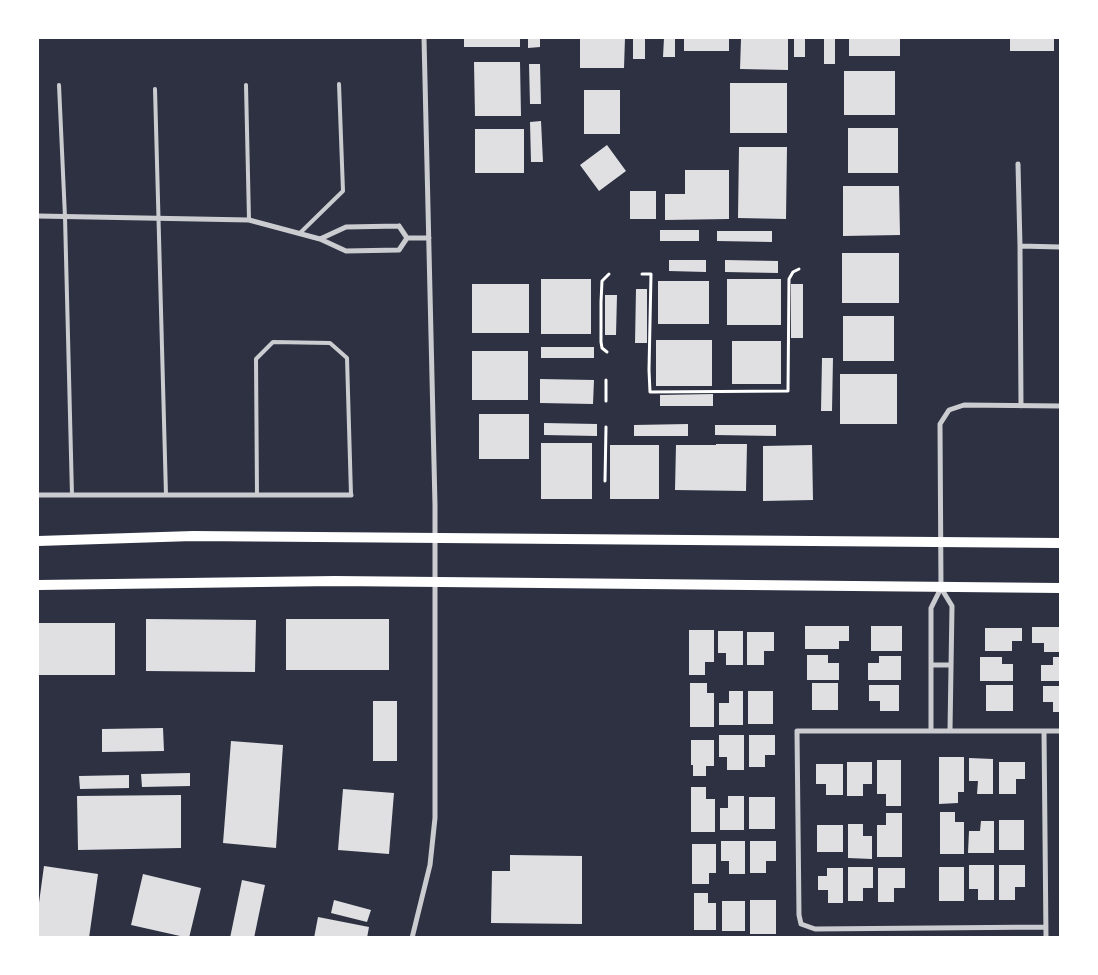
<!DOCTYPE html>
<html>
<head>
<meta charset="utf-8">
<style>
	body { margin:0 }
	#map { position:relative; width:1098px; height:975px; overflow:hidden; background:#2d3142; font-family:Ubuntu,sans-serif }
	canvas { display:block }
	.frame { position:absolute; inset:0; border:39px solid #fff; pointer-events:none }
</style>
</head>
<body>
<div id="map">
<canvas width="1098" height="975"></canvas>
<div class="frame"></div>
</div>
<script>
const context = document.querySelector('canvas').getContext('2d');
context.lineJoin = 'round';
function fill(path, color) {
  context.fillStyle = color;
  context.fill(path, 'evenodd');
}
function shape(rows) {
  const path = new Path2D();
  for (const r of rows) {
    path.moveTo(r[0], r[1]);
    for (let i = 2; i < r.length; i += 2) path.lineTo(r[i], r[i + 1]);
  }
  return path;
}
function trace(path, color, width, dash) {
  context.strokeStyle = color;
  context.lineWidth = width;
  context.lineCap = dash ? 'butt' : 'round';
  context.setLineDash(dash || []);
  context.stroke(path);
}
fill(shape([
	[464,38,520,38,520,47,464,47],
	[528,38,540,38,540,47,528,48],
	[580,38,625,38,624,68,580,68],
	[633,38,645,38,645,59,633,59],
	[664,38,675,38,675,57,663,57],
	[684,38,729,38,729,51,684,51],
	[749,38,788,38,788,70,740,69,741,39,749,39],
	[794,38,805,38,805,57,794,57],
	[824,38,835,38,835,64,824,64],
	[849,38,900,38,900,56,849,56],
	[1010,38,1054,38,1054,51,1010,51],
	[474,62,520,62,521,116,475,116],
	[529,64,540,64,541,104,530,104],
	[844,71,895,71,895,115,844,115],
	[730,83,787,83,787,133,730,133],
	[584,90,620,90,620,134,584,134],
	[541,121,543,162,531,162,530,122],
	[848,128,898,128,898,173,848,173],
	[475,129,524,129,524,173,475,173],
	[607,145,626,171,599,191,580,165],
	[739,147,787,147,786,219,738,218],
	[685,170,729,170,729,219,665,220,665,194,685,194],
	[843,186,899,186,900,235,843,236],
	[630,191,656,191,656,219,630,219],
	[660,230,699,230,699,241,660,241],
	[717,231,772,231,772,242,717,241],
	[842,253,899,253,899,303,842,303],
	[669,260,706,260,706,272,669,271],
	[725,260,778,261,778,273,725,272],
	[541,279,591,279,591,334,541,334],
	[727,279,781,279,781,325,727,325],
	[658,281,709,281,709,324,658,324],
	[472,284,529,284,529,333,472,333],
	[791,284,803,284,803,338,791,338],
	[636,289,647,289,647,343,635,343],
	[605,295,617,295,616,335,605,335],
	[843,316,894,316,894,361,843,361],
	[656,340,712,340,712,386,656,386],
	[732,341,781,341,781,384,732,384],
	[541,347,594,347,594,358,541,358],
	[472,351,528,351,528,400,472,400],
	[822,358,833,358,832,411,821,411],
	[840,374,897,374,897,424,840,424],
	[540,379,594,380,593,404,540,403],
	[713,394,713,406,660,406,660,395],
	[479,414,529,414,529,459,479,459],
	[544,423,597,424,597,436,544,435],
	[688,424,688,436,634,436,634,425],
	[715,425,776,425,776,436,715,435],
	[541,443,592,443,592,499,541,499],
	[716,444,747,444,746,491,675,490,676,445,716,445],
	[610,445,659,445,659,499,610,499],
	[812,445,813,500,763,501,763,446],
	[146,619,256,620,255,672,146,671],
	[286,619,389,619,389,670,286,670],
	[38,623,115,623,115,675,38,675],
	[805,626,849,626,849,641,839,641,839,649,805,649],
	[871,626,902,626,902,651,871,651],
	[1032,627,1060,627,1060,652,1044,652,1044,643,1032,643],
	[985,628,1022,628,1022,641,1012,641,1012,651,985,651],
	[689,630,714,630,714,662,705,662,705,675,689,675],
	[718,631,743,631,743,665,726,665,726,653,718,653],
	[747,632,774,632,774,651,764,651,764,665,747,665],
	[807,655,828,655,828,663,839,663,839,680,807,680],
	[879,656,901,656,901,680,868,680,868,663,879,663],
	[980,657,1002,657,1002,664,1013,664,1013,681,980,681],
	[1053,657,1060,657,1060,681,1041,681,1041,665,1053,665],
	[690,683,707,683,707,693,714,693,714,727,690,727],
	[812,683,838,683,838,710,812,710],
	[869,685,899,685,899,711,880,711,880,701,869,701],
	[986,685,1013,685,1013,711,986,711],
	[1043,686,1060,686,1060,712,1053,712,1053,702,1043,702],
	[729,691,743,691,743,725,719,725,719,703,729,703],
	[748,691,773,691,773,724,748,724],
	[373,701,397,701,397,761,373,761],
	[163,728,164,751,102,752,102,729],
	[719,735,744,735,744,770,727,770,727,757,719,757],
	[749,735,775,735,775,755,765,755,765,767,749,767],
	[691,740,714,740,714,766,706,766,706,776,693,776,693,765,691,765],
	[231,741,283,745,276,848,223,843],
	[939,757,964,757,964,792,958,792,958,803,939,804],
	[969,758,993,759,993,794,977,794,978,781,969,781],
	[877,760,901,760,901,806,886,806,886,794,877,794],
	[847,762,872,762,872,784,863,784,863,796,847,796],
	[999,762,1025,762,1025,779,1016,779,1016,794,999,794],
	[816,764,843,764,843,795,826,795,826,784,816,784],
	[190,773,190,786,142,787,141,774],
	[129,775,129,788,80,789,79,776],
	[691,787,706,787,706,799,715,799,715,832,691,832],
	[343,789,394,793,389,854,338,850],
	[181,795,181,848,78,850,77,796],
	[728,796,744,796,744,830,720,830,720,808,728,808],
	[749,797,775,797,775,829,749,829],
	[940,812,955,812,955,822,964,822,964,854,940,854],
	[886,813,902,813,902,857,877,857,877,825,886,825],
	[999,820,1024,820,1024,850,999,850],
	[981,821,994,821,994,853,968,853,969,831,980,831],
	[848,824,863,824,863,836,872,836,872,859,848,858],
	[817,825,843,825,843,852,817,852],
	[721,841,745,841,745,874,729,874,729,861,721,861],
	[750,841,776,841,776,861,766,861,766,873,750,873],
	[692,844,716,844,716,873,709,873,709,884,692,884],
	[510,855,582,856,582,924,491,923,492,871,510,871],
	[969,865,994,865,994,900,978,900,978,889,969,889],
	[999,865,1025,865,1025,887,1015,887,1015,900,999,900],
	[44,866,98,874,89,938,38,938,38,910],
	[848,867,873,867,873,888,863,888,863,901,848,901],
	[939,867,964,867,964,901,939,901],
	[827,868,843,868,843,903,828,903,828,890,818,890,818,876,827,876],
	[878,868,905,868,905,888,894,888,894,902,878,902],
	[143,874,201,888,189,938,131,925],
	[242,880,265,885,254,938,230,938],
	[694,893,708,893,708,903,716,903,716,930,694,930],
	[334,900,371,910,367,922,331,913],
	[750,900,776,900,776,934,750,934],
	[722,901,745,901,745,931,722,931],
	[318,917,369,927,367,938,314,938]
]), '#e0e0e3');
trace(shape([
	[642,274,651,274,649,370,650,392,788,391,789,279,793,272,799,269],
	[607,352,602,348,601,342,601,302,602,281,609,274],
	[606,380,606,401],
	[605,481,606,427]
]), '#fff', 3);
trace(shape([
	[59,85,65,217,72,495],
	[246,85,249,220],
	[155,89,166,495],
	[300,233,343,191,339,84],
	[257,495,256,359,273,342,330,343,347,358,351,495]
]), '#caccd0', 4);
trace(shape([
	[1018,164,1020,246],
	[38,216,249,220,320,239],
	[399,226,407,238,399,250,346,251,320,239,346,227,399,226],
	[407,238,429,238],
	[1021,406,1020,246,1060,247],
	[38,495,351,495],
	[941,588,952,606,950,730],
	[931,665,951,665],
	[931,730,931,608,941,588,940,424,949,410,964,405,1060,406],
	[1044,731,1046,938],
	[1046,927,815,929,801,924,799,915,797,731,1060,731],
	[412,938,430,865,435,818,435,505,424,38]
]), '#caccd0', 5);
trace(shape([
	[38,541,193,536,1060,543],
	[38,585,335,581,1060,588]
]), '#fff', 10);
</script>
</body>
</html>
